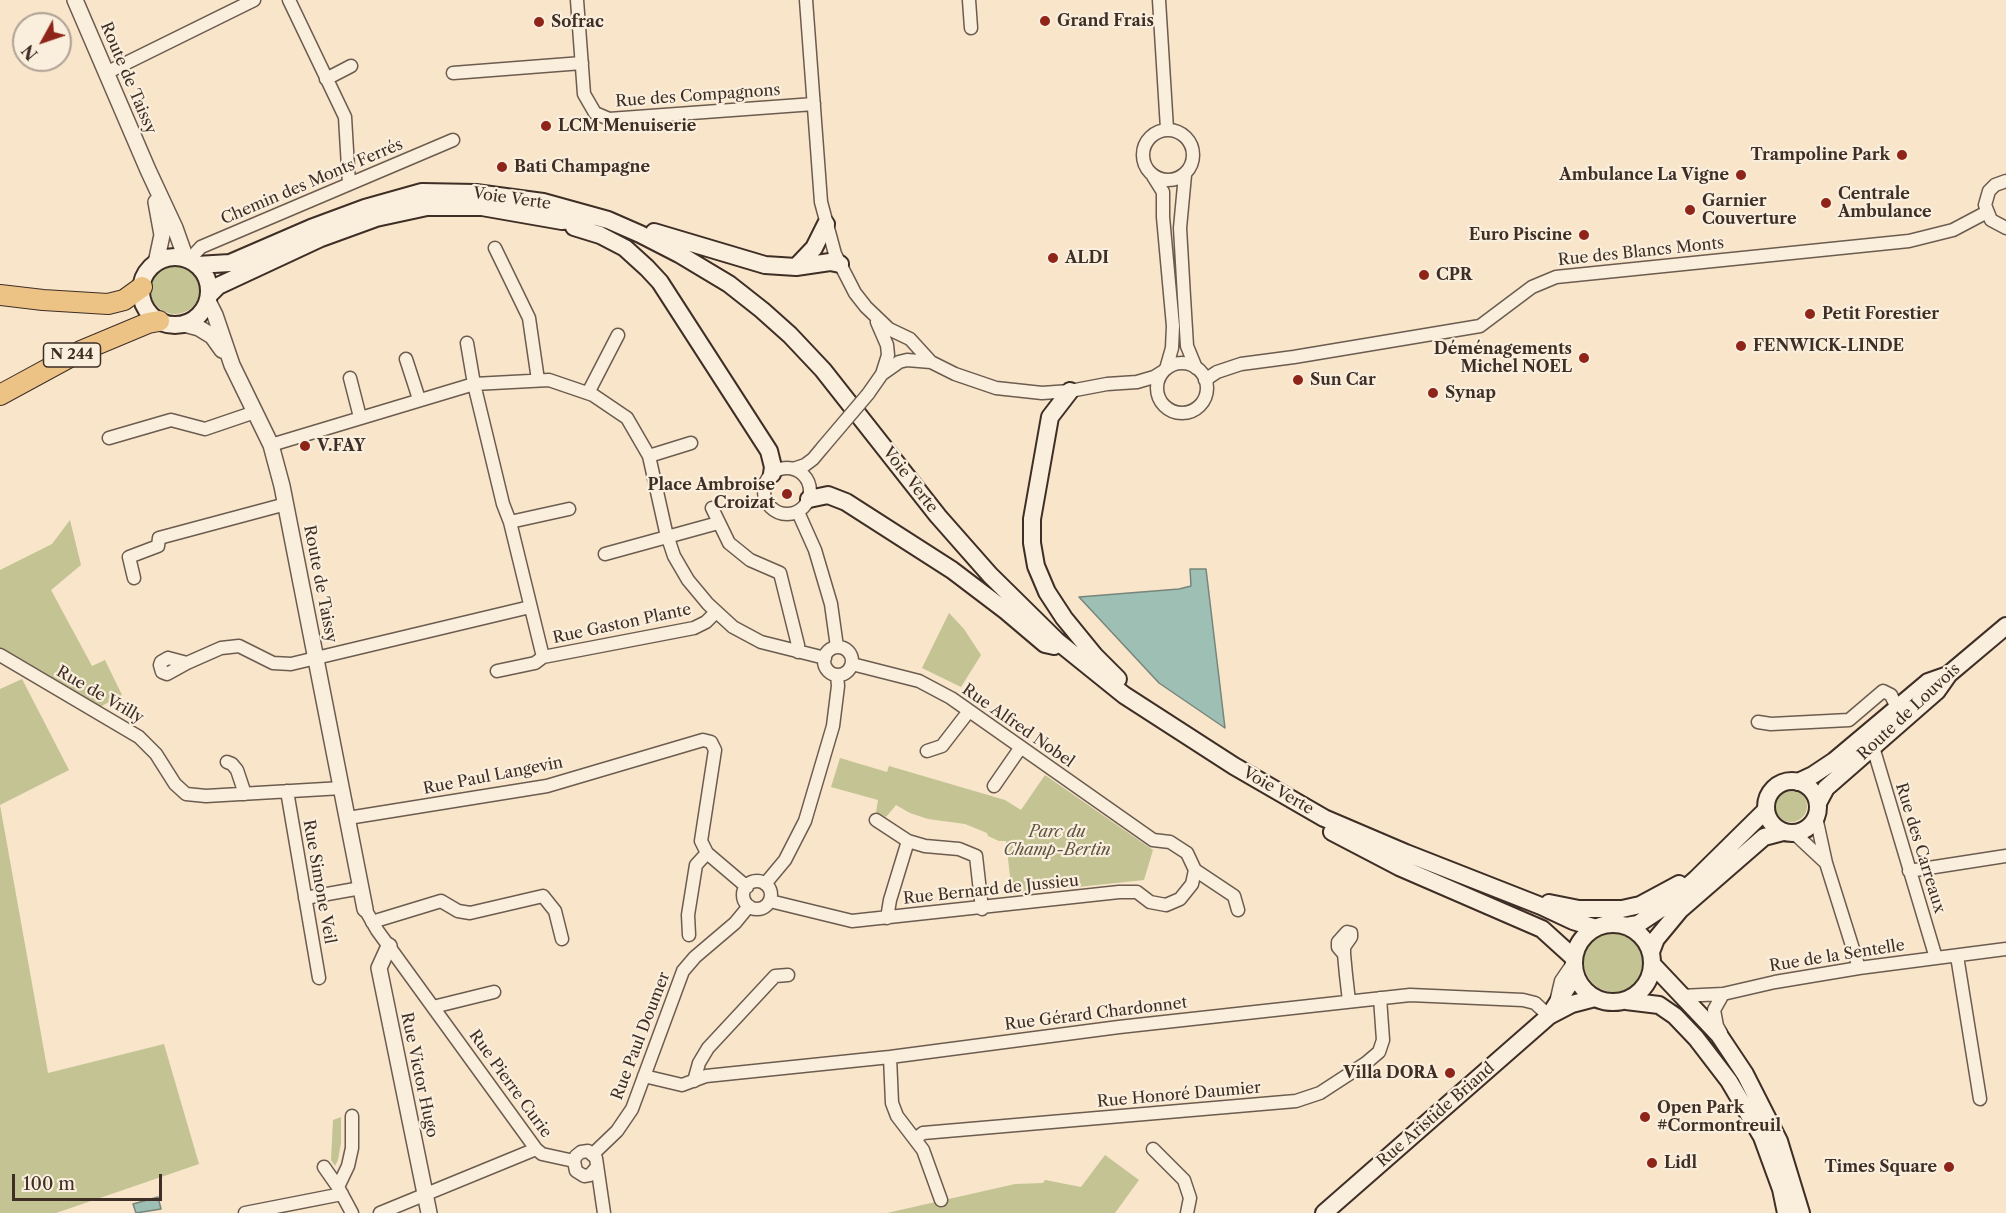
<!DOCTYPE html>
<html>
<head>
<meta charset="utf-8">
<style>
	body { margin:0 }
	#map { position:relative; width:2006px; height:1213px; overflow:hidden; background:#f8e5ca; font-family:"Libre Caslon Text",serif }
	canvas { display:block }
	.north { position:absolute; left:12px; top:12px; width:60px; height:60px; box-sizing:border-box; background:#faeedd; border:2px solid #afa194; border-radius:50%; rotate:230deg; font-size:16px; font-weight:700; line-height:24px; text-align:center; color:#3e2e26 }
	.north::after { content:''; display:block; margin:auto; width:21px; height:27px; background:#8f2418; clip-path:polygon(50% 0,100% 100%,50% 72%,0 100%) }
	.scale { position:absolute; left:12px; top:1174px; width:150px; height:27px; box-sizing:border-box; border:3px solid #3e2e26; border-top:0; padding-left:8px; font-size:18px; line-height:21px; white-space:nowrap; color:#3e2e26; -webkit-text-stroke:4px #faeedd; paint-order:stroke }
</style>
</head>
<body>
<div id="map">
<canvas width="2006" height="1213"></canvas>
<div class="north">N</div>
<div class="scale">100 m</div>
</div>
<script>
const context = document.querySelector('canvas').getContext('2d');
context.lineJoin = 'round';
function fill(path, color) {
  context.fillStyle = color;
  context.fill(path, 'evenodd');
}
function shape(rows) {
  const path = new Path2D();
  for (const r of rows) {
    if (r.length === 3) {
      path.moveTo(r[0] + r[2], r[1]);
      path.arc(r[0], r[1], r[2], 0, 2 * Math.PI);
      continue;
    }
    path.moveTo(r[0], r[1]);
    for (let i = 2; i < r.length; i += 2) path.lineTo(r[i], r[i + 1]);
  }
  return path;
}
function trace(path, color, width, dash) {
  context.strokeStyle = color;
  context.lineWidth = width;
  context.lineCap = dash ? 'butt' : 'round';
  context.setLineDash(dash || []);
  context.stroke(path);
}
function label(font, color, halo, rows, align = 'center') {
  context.font = font + ' "Libre Caslon Text",serif';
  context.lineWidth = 4.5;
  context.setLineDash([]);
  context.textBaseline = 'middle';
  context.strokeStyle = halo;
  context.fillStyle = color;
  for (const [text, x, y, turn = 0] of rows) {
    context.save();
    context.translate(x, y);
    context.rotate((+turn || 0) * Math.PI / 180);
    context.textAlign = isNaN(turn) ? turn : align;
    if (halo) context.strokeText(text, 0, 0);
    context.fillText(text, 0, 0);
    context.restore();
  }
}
fill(shape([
	[175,289,25],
	[70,520,81,565,51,590,92,666,105,660,122,695,100,707,0,649,0,570,52,544],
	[949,613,964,629,981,655,961,687,922,668],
	[22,679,69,770,0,805,48,1073,164,1044,199,1164,56,1213,0,1213,0,689],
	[840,758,887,772,889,766,1005,800,1021,810,1045,775,1153,850,1144,880,1012,894,1006,841,999,841,988,836,987,833,965,824,928,819,910,813,896,805,886,817,876,812,878,800,831,787],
	[1791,806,16],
	[1614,962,30],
	[341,1117,341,1143,338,1160,335,1166,331,1160,333,1120],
	[1105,1155,1139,1180,1115,1213,887,1213,1015,1184,1043,1183,1045,1180,1081,1187]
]), '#c3c393');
const water = shape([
	[1190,569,1206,569,1225,728,1159,683,1079,597,1179,589,1191,586,1190,569],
	[158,1197,161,1209,136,1213,133,1204,158,1197]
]);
fill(water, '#9dbfb4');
trace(water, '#77857b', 1.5);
const minor = shape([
	[289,0,345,117,349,184],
	[577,0,584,94,595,113,609,119,814,104],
	[806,0,821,202,835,254,855,293,866,307,889,329,910,339,931,362,955,374,996,388,1042,393,1070,391,1107,384,1137,382,1154,377,1162,372],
	[969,0,971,28],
	[1159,0,1167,129],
	[106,73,254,0],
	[453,73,582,63],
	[326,79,351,66],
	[1168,155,25],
	[1185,175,1180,228,1184,297,1187,346,1196,368],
	[1153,176,1163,192,1163,217,1173,326,1172,348,1166,369],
	[2006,181,1995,185,1989,191,1985,205,1991,220,2006,228],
	[495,248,529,318,538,380],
	[189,260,201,247,453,140],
	[467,343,474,384,503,504,510,522,543,657],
	[406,359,419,399],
	[1182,388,25],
	[882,374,899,362,907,360,931,362],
	[350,378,360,417],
	[1205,380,1217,372,1241,364,1294,357,1480,326,1532,287,1556,277,1909,241,1953,230,1987,212],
	[588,393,618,335],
	[868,394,882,374,888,355,887,345,877,322],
	[109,438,171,420,205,429,255,412],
	[271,445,474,384,549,380,593,395,627,418,649,456,666,532,674,556,688,580,708,604,733,627,761,642,825,658],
	[649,456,691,443],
	[787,491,23],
	[793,469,805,465,813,459,823,447],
	[712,508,729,543,750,560,780,573,798,645,798,652],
	[798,512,815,550,831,604,837,647],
	[510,522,569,509],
	[605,554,718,523],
	[134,578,129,557,158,546,159,538,286,504],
	[838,661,14],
	[0,655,139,737,156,754,175,784,186,794,206,796,342,788],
	[168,658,187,663,167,674,162,672,160,665,161,662,168,658],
	[187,663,221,648,239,646,273,663,291,664,530,607],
	[852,664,919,681,951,698,1153,840,1170,842,1187,853,1195,870,1234,896,1238,910],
	[497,671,535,663,543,657,694,628,706,622,716,612],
	[1758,722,1771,724,1849,720,1883,691,1891,695,1897,708],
	[1873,747,1936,958],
	[927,751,942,746,969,711],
	[227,762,232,764,237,770,245,794],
	[994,786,1021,747],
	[287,791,319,978],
	[1816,817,1826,863,1859,968],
	[348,818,547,786,703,740,711,742,715,750,701,841,707,853,747,887],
	[876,820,908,841,925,846,959,849,976,856,982,909],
	[1794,833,1825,862],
	[1909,871,2006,856],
	[757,895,14],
	[765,884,785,860,805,821,833,726,838,686,837,675],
	[305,898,361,888],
	[770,901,852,921,1119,892,1137,892,1150,902,1166,905,1180,899,1192,884,1195,870],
	[365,909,377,930,536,1149,542,1154,574,1161],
	[887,918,890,900,908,841],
	[372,922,441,901,458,911,470,913,543,896,555,911,562,939],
	[689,935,688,915,696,865,707,853],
	[1344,954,1338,947,1338,942,1347,932,1351,933,1351,937,1344,947,1344,954,1346,975,1349,1001],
	[1957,956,1980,1099],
	[1681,996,1723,994,1775,982,1859,968,2006,949],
	[1557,998,1561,981,1574,962],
	[433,1007,494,992],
	[1721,1033,1717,1026,1714,1010,1723,994],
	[890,1057,892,1103,897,1116,923,1150,941,1200],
	[644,1076,682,1085,706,1076,890,1057,1119,1027,1410,995,1523,1000,1535,1003,1549,1016],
	[694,1081,699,1063,708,1048,775,976,788,975],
	[915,1139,923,1133,1296,1101,1320,1093,1366,1063,1379,1052,1383,1040,1380,998],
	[1153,1149,1184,1180,1190,1198,1187,1213],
	[593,1154,617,1131,632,1109,683,971,695,957,735,923,749,906],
	[324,1167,338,1187,352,1213],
	[597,1167,590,1175,584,1176,576,1171,574,1161,576,1156,581,1152,588,1151,596,1158,604,1213],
	[338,1187,348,1166,352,1148,352,1116],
	[245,1213,342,1194],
	[380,1213,536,1149]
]);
const tertiary = shape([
	[75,0,148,170,175,228,186,259],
	[156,263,162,235,156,202],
	[208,301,215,315,232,365,271,445,282,486,365,909],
	[184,324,199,328,212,336,222,350],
	[389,946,379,968,429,1213]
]);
const secondary = shape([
	[574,227,600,235,625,248,647,268,660,282,769,451,773,467,772,474],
	[654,232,765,265,796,267,830,262,840,264],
	[175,291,34],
	[197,265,230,263,311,228,365,208,422,192,476,193,543,202,608,220,640,234,679,254,729,284,762,310,790,335,823,370,938,516,990,575,1057,641,1124,695,1234,766,1324,818,1406,853,1541,906,1573,921,1596,928],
	[796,267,814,248,826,224],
	[209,295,218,286,321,238,376,218,427,207,482,207,562,221,573,220,587,223],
	[1070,391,1050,417,1032,519,1032,543,1036,566,1047,592,1064,618,1095,656,1118,679],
	[809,499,828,495,846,502,952,570,1006,611,1045,644,1054,646],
	[1792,807,26],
	[1798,782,1813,775,1834,761,1928,682,1948,675],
	[1818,803,1826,788,1937,691,1949,674,2006,626],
	[1332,832,1399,867,1542,929,1574,958],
	[1549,903,1579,909,1622,909,1640,905,1679,884],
	[1613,963,39],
	[1626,926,1638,924,1665,906,1696,879,1766,810],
	[1651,952,1656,939,1680,910,1764,837,1783,832],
	[1653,965,1719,1035,1745,1074,1779,1141,1801,1213],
	[1626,1001,1659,1005,1675,1016,1696,1038,1729,1081,1762,1137,1781,1189,1786,1213],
	[1549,1016,1575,975],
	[1324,1213,1549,1016,1572,1004,1595,998]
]);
const trunk = shape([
	[0,295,43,300,108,304,124,300,142,287],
	[0,395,81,351,148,323,159,321]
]);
trace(minor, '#6c5c4f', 15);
trace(tertiary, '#6c5c4f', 18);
trace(secondary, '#3e2e26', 20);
trace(trunk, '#3e2e26', 22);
trace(minor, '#faeedd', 12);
trace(tertiary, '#faeedd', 15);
trace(secondary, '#faeedd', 16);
trace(trunk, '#ecc285', 20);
const minorBridge = shape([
	[823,447,868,394]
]);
trace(minorBridge, '#6c5c4f', 15, []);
trace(minorBridge, '#faeedd', 12);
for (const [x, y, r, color] of [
	[1045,21,6,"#8f2418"],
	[539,22,6,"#8f2418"],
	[546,126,6,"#8f2418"],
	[1902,155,6,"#8f2418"],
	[502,167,6,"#8f2418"],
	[1741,175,6,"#8f2418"],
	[1826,203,6,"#8f2418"],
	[1690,210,6,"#8f2418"],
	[1584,235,6,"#8f2418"],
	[1053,258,6,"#8f2418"],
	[1424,275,6,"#8f2418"],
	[1810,314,6,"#8f2418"],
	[1741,346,6,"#8f2418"],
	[1584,358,6,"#8f2418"],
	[1298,380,6,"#8f2418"],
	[1433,393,6,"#8f2418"],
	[305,446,6,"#8f2418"],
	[787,494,6,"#8f2418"],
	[1450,1073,6,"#8f2418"],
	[1645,1117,6,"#8f2418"],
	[1652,1163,6,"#8f2418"],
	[1949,1167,6,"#8f2418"]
]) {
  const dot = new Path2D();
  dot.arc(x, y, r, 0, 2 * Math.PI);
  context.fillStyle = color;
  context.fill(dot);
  trace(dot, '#faeedd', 2);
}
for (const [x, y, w] of [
	[72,355,57]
]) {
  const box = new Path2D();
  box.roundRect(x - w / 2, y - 12, w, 24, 4.5);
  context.fillStyle = '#faeedd';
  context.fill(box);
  trace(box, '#3e2e26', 1.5);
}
label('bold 15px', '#3e2e26', null, [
	["N 244",72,355]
]);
label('bold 16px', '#3e2e26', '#faeedd', [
	["Grand Frais",1057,21],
	["Sofrac",551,22],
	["LCM Menuiserie",558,126],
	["Trampoline Park",1890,155,"right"],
	["Bati Champagne",514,167],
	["Ambulance La Vigne",1729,175,"right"],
	["Centrale",1838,194],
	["Ambulance",1838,212],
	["Garnier",1702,201],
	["Couverture",1702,219],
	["Euro Piscine",1572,235,"right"],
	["ALDI",1065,258],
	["CPR",1436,275],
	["Petit Forestier",1822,314],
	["FENWICK-LINDE",1753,346],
	["Déménagements",1572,349,"right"],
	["Michel NOEL",1572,367,"right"],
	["Sun Car",1310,380],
	["Synap",1445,393],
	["V.FAY",317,446],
	["Place Ambroise",775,485,"right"],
	["Croizat",775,503,"right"],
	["Villa DORA",1438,1073,"right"],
	["Open Park",1657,1108],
	["#Cormontreuil",1657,1126],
	["Lidl",1664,1163],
	["Times Square",1937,1167,"right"]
], 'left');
label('16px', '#3e2e26', '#faeedd', [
	["Route de Taissy",128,78,67],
	["Rue des Compagnons",698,96,-4],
	["Chemin des Monts Ferrés",312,182,-23],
	["Voie Verte",512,199,8],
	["Rue des Blancs Monts",1641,252,-6],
	["Voie Verte",910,480,52],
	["Route de Taissy",320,584,79],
	["Rue Gaston Plante",622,624,-12],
	["Rue de Vrilly",100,695,30],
	["Route de Louvois",1909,712,-43],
	["Rue Alfred Nobel",1018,726,35],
	["Rue Paul Langevin",493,776,-11],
	["Voie Verte",1278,791,30],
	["Rue des Carreaux",1920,848,73],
	["Rue Simone Veil",319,882,80],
	["Rue Bernard de Jussieu",991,890,-6],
	["Rue de la Sentelle",1837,956,-9],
	["Rue Gérard Chardonnet",1096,1014,-7],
	["Rue Paul Doumer",641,1036,-69],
	["Rue Victor Hugo",419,1075,78],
	["Rue Pierre Curie",510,1084,54],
	["Rue Honoré Daumier",1179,1095,-5],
	["Rue Aristide Briand",1436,1115,-41]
]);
label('italic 16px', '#5f5341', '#faeedd', [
	["Parc du",1057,832],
	["Champ-Bertin",1057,850]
]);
</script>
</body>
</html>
